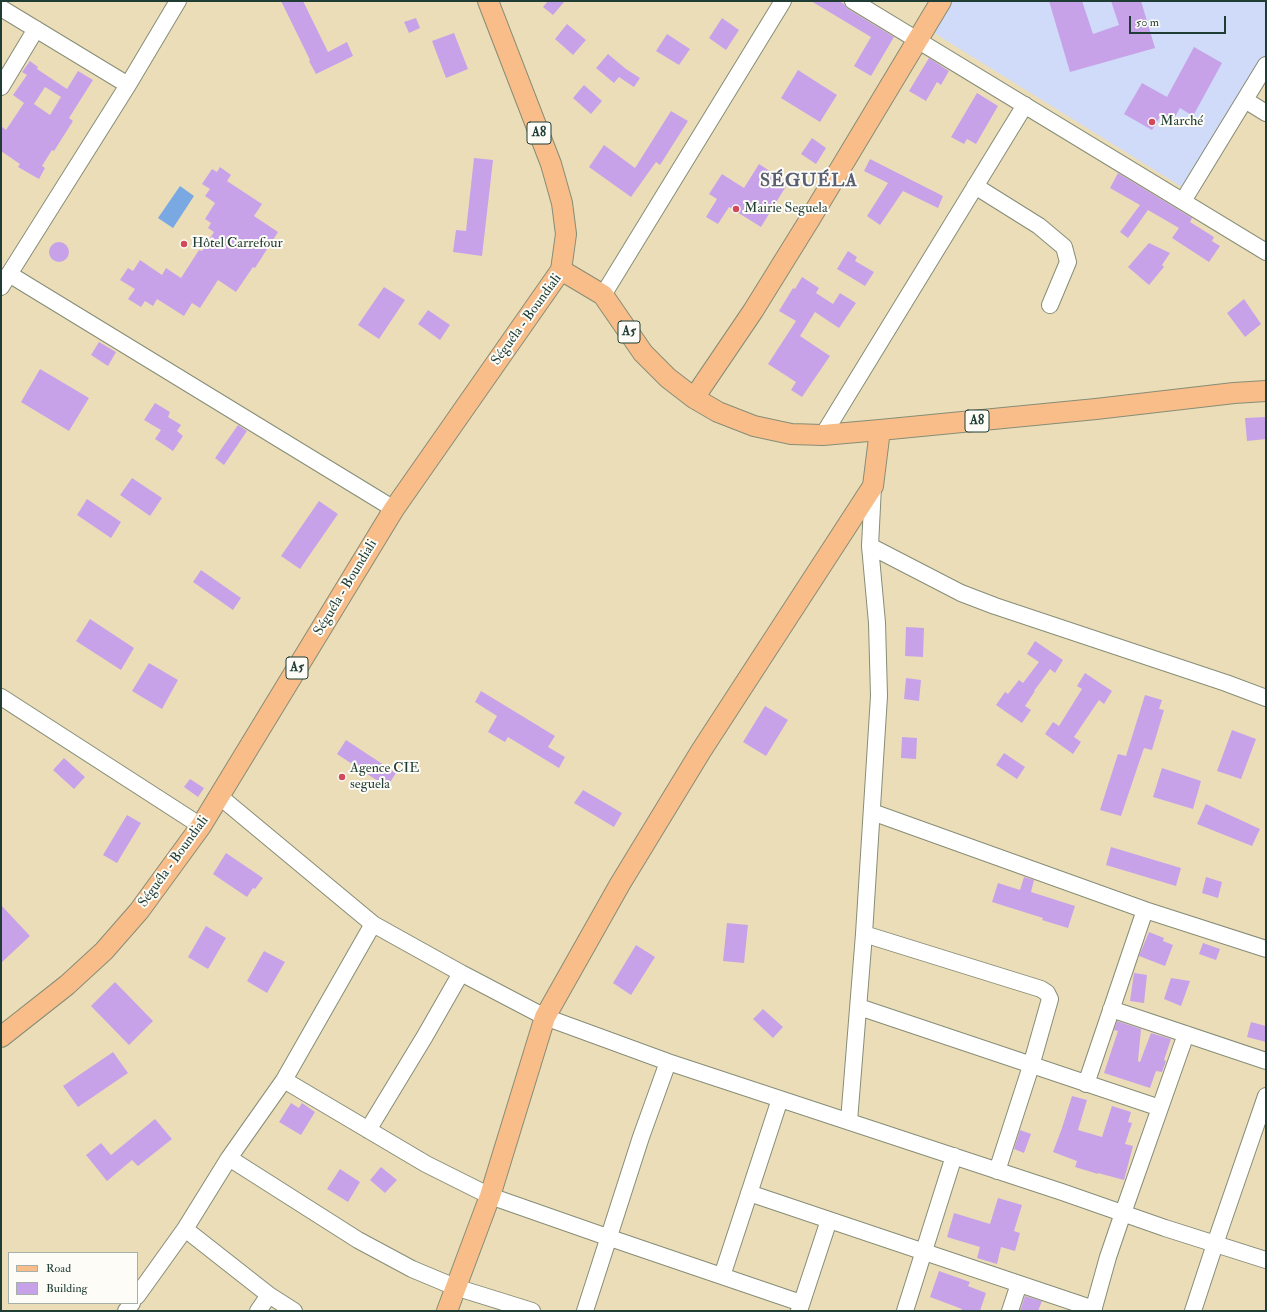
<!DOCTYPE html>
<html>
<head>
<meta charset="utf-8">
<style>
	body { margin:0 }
	#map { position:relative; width:1267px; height:1312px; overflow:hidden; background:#ecddb9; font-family:"IM FELL Double Pica",serif }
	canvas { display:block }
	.frame { position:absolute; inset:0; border:2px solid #1f3d34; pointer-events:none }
	.legend { position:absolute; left:8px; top:1252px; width:130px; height:52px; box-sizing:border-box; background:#fdfcf7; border:1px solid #a4b0a9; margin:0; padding:5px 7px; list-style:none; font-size:12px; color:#1f3d34 }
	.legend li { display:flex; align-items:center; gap:8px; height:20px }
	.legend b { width:20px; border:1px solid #a4b0a9 }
	.scale { position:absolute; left:1129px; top:16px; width:97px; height:18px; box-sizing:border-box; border:2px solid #1f3d34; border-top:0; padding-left:5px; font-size:12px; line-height:14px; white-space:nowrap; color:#1f3d34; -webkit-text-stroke:3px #fdfcf7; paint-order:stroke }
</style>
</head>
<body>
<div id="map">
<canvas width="1267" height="1312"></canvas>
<div class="frame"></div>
<ul class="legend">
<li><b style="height:5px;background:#f8bd89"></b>Road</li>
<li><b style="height:11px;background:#c7a2e9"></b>Building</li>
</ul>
<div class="scale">50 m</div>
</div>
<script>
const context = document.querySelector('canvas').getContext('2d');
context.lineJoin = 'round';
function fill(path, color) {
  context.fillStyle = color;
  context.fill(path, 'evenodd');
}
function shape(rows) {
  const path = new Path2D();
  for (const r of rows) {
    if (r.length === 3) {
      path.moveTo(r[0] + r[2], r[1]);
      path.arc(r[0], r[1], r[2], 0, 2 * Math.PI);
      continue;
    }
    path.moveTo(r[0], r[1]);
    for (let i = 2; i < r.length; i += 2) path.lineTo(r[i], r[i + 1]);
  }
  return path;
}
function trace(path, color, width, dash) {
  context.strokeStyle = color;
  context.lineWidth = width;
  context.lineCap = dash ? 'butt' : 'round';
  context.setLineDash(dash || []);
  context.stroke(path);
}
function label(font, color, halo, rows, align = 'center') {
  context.font = font + ' "IM FELL Double Pica",serif';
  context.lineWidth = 4;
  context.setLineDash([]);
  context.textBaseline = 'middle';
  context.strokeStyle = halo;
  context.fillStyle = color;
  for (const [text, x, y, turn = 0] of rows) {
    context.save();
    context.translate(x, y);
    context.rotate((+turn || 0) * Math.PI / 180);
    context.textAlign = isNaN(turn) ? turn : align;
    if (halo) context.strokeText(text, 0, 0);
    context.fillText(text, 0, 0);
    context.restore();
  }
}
fill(shape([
	[949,1,1266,1,1266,55,1185,189,931,31]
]), '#d0daf9');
fill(shape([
	[180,186,194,196,173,228,158,218]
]), '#79a8e3');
fill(shape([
	[281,1,303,1,328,52,347,42,353,56,316,74,309,61,310,60],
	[548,1,565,1,553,15,543,7],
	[811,1,839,1,844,4,848,9,894,37,871,76,854,66,871,37],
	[1049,1,1082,1,1093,34,1119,25,1111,1,1141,1,1155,48,1070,72],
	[416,18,420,28,409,33,404,22],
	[722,18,739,30,726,50,709,38],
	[567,24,586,40,573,55,555,39],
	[454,33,468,69,446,78,432,41],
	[667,34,690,49,679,65,656,51],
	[1194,47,1222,63,1193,116,1180,108,1172,122,1161,115,1152,130,1124,114,1142,83,1167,97],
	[608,54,626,69,640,78,634,87,619,77,614,83,596,68],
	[929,58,949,71,941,85,937,82,926,101,909,91],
	[30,61,38,67,37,69,67,89,78,71,93,80,69,118,73,121,54,151,52,150,42,166,45,168,39,179,18,167,20,164,1,151,1,126,6,130,24,103,13,95,27,75,22,72],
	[45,87,61,97,50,115,34,104],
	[798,70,837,95,820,122,781,98],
	[584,85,602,101,591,114,573,98],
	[977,93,998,106,976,144,967,139,964,144,951,137],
	[671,111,688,121,660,165,656,162,631,197,589,167,604,145,635,168],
	[812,138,826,148,816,164,801,154],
	[474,158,493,160,482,256,453,252,456,230,466,231],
	[870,159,943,196,938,208,903,191,880,225,867,216,888,183,864,171],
	[759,164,788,183,761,227,729,207,718,224,706,217,717,199,709,194,722,174,744,188],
	[220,167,231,175,227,181,262,204,254,216,278,232,255,268,253,267,236,292,218,280,200,308,192,303,184,316,157,299,153,306,145,301,141,307,128,299,135,289,120,280,128,268,133,271,140,260,162,275,166,268,181,278,199,250,202,251,214,232,208,228,211,223,205,219,215,203,205,196,210,189,202,184,212,169,217,172],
	[1118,173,1192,218,1190,222,1214,237,1212,241,1220,246,1209,262,1172,238,1179,228,1148,210,1128,238,1120,232,1140,205,1110,188],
	[59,252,10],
	[1149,243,1170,253,1162,265,1164,267,1149,285,1128,267],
	[848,251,857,257,855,261,874,272,865,286,837,269],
	[802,277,819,288,816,293,833,304,840,293,856,303,839,328,815,312,800,336,830,356,802,397,791,390,796,382,768,364,796,321,779,311,793,288,795,289],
	[384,287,405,300,379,339,358,325],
	[1244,299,1261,324,1245,337,1227,313],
	[428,310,450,325,440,340,418,324],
	[99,342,116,352,108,366,91,355],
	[40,369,89,398,69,431,21,402],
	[155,403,170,412,168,417,181,425,177,431,183,436,173,451,155,439,161,430,144,420],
	[1266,417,1266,439,1247,441,1245,418],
	[238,425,247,431,224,465,215,458],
	[132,478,162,498,150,516,120,495],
	[87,499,121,522,111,538,77,515],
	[319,501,338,514,300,569,281,556],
	[201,570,241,598,233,610,193,582],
	[90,619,134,648,121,670,76,641],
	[906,627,924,628,923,657,905,656],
	[1035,641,1063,660,1055,673,1050,669,1034,691,1035,691,1025,706,1031,710,1022,723,996,705,1005,692,1008,694,1019,680,1023,683,1039,662,1027,654],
	[149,663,178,680,162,709,132,691],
	[1085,673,1112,691,1104,704,1099,700,1074,737,1081,742,1073,754,1045,734,1053,722,1059,726,1082,689,1077,686],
	[906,678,921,680,919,701,904,699],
	[481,691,555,736,548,747,565,757,559,768,508,737,505,742,488,732,497,716,475,702],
	[1145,695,1162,700,1159,709,1164,710,1152,750,1144,748,1121,816,1100,810,1118,754,1126,756],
	[765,706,788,720,766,756,743,742],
	[1232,730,1256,739,1241,779,1217,771],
	[902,737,917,738,916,759,901,758],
	[346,740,396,773,387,787,337,754],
	[1004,753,1025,767,1017,779,996,765],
	[64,758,85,777,74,789,53,770],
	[1162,768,1201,781,1193,809,1153,797],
	[190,779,204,788,198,797,184,787],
	[583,790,622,813,614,827,574,803],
	[1206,804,1260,829,1252,846,1197,824],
	[127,815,141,823,117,863,103,855],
	[1111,847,1181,868,1176,886,1106,865],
	[226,853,263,878,255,889,253,888,247,897,213,874],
	[1024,877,1034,880,1031,892,1075,906,1068,928,1042,920,1043,918,992,902,998,883,1020,890],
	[1206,877,1222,882,1218,898,1202,893],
	[1,905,30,936,1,963],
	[727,923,748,925,744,963,723,961],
	[206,926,226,938,208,969,188,957],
	[1149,932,1164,938,1163,941,1173,945,1165,966,1139,956],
	[1203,943,1220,949,1216,960,1199,954],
	[636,945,655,957,631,995,613,983],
	[264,951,285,962,267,993,247,981],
	[1134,973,1147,975,1144,1003,1130,1001],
	[1171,978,1190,981,1181,1006,1164,999],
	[115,982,153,1021,129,1045,91,1006],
	[763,1009,783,1027,773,1038,753,1019],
	[1117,1021,1141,1029,1138,1061,1140,1062,1151,1033,1171,1039,1164,1060,1166,1061,1162,1072,1156,1071,1150,1088,1104,1073,1118,1031,1114,1030],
	[1251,1022,1266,1026,1266,1042,1247,1037],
	[113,1052,128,1073,78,1107,63,1086],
	[1072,1096,1087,1100,1078,1130,1102,1137,1112,1106,1131,1112,1128,1122,1132,1123,1125,1144,1133,1146,1124,1180,1098,1173,1098,1174,1075,1167,1077,1161,1053,1152,1062,1128],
	[291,1103,299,1108,302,1103,315,1112,301,1135,279,1122],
	[155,1119,172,1139,138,1166,132,1160,107,1181,86,1155,101,1143,111,1155],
	[1020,1130,1031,1134,1024,1153,1014,1149],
	[381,1167,397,1180,385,1193,370,1180],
	[340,1169,360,1182,348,1202,327,1189],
	[998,1198,1022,1205,1014,1231,1020,1233,1015,1251,1001,1247,997,1264,977,1258,980,1247,947,1237,954,1213,990,1224],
	[939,1271,970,1282,968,1286,986,1293,980,1311,961,1311,962,1309,930,1297],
	[1025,1296,1042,1301,1038,1311,1020,1311]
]), '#c7a2e9');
const minor = shape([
	[853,1,1266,252],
	[1,8,128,85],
	[1,87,36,29],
	[1245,100,1266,113],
	[975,186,1039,226,1064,247,1068,262,1050,305],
	[1183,201,1266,65],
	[9,274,394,509],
	[1,287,128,85,178,1],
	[603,295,783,1],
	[823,435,1025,105],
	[870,546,961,593,995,606,1226,683,1266,698],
	[1,697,201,826],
	[219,796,373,924,461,973,545,1017,668,1062,1062,1192,1165,1228,1266,1260],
	[872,812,1145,910,1266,949],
	[864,934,1041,989,1047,993,1050,999,1031,1066,997,1171],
	[859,1007,1160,1108],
	[1111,1009,1266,1061],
	[284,1080,426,1164,490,1196,610,1238,801,1303],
	[1086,1084,1145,910],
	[849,1121,864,934,879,696,877,623,870,546,873,486],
	[368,1130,425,1036,461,973],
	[229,1158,358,1240,412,1269,455,1287,532,1311],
	[749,1193,1094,1309],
	[185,1229,269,1295,294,1311],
	[722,1276,780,1099],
	[137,1296,185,1229,229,1158,284,1080,373,924],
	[126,1311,132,1303],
	[258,1311,269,1295],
	[585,1311,641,1137,668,1062],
	[799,1311,829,1220],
	[905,1311,954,1156],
	[1010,1311,1019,1284],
	[1093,1311,1108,1257,1123,1213,1186,1034],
	[1193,1311,1215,1244,1266,1096]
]);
const major = shape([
	[561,270,603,295,643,353,668,378,694,398,718,412,754,426,791,434,823,435,880,430,1096,409,1234,393,1266,391],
	[694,398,753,311,810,219,941,1],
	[1,1037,67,985,104,951,139,911,201,826,394,509,561,270,566,234,562,203,551,164,488,1],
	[447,1311,490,1196,545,1017,620,884,701,751,873,486,880,430]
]);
trace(minor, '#868d76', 18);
trace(major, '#868d76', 22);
trace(minor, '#fff', 16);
trace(major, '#f8bd89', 20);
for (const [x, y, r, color] of [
	[1152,122,4,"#d1495b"],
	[736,209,4,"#d1495b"],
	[184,244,4,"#d1495b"],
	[342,777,4,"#d1495b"]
]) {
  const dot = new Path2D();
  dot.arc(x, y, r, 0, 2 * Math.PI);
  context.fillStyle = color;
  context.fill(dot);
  trace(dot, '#fdfcf7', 1.5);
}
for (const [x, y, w] of [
	[539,133,24],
	[629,332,22],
	[977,421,24],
	[297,668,22]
]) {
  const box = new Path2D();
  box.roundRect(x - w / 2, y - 11, w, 22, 3);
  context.fillStyle = '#fdfcf7';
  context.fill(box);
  trace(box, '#1f3d34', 1);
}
label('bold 13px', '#1f3d34', null, [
	["A8",539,133],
	["A5",629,332],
	["A8",977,421],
	["A5",297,668]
]);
label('14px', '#1f3d34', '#fdfcf7', [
	["Marché",1160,122],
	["Mairie Seguela",744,209],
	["Hôtel Carrefour",192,244],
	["Agence CIE",350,769],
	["seguela",350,785]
], 'left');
label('14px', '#1f3d34', '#fdfcf7', [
	["Séguéla - Boundiali",527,320,-54],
	["Séguéla - Boundiali",346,588,-59],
	["Séguéla - Boundiali",174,862,-54]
]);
context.letterSpacing = '1px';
label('bold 18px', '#5a6073', '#fdfcf7', [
	["SÉGUÉLA",809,182]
]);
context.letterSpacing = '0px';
</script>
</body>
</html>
